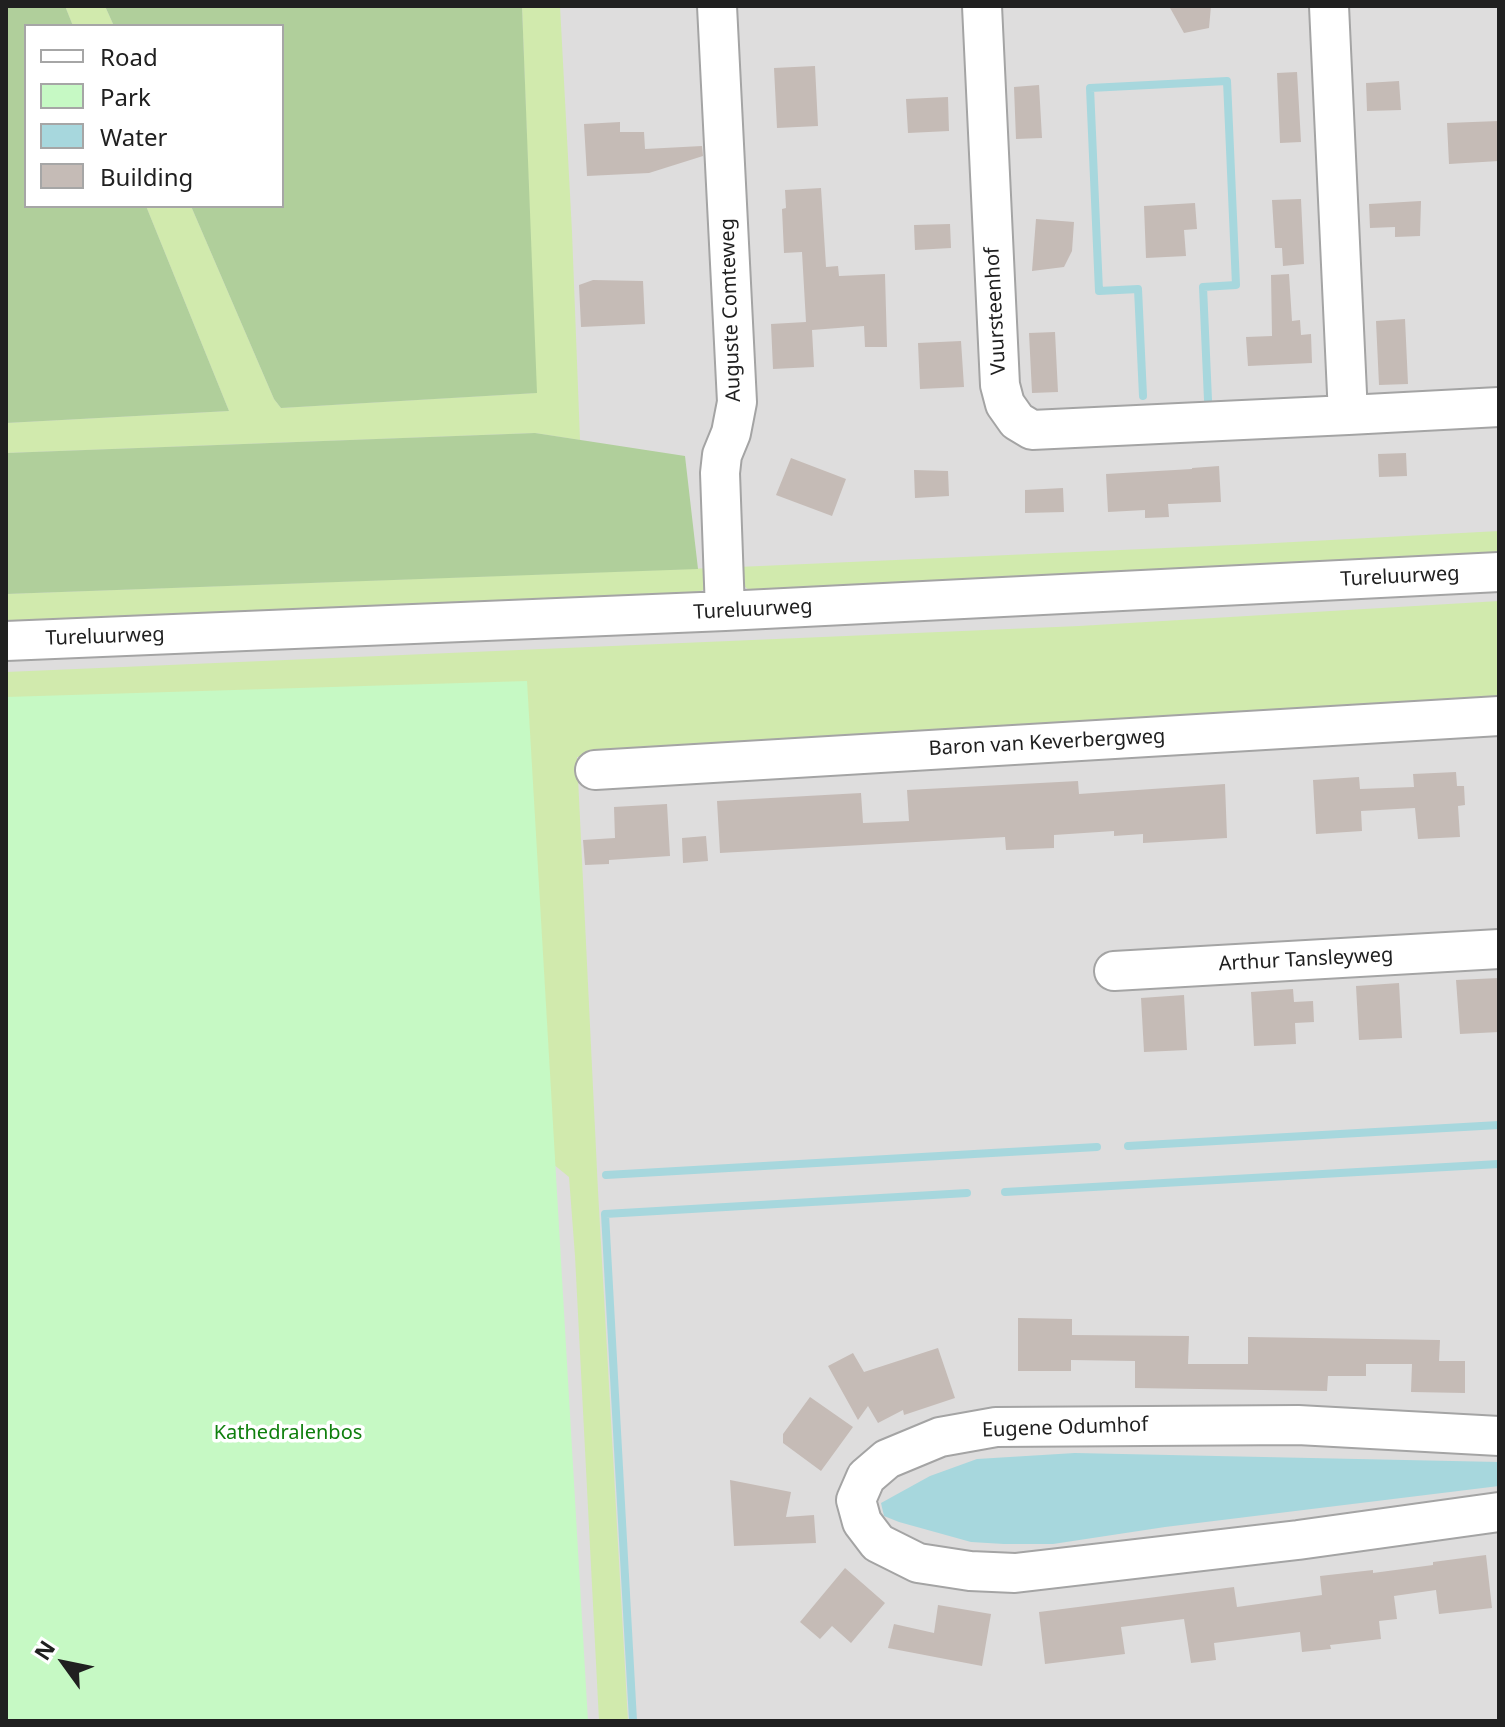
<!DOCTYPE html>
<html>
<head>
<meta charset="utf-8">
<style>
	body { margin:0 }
	#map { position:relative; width:1505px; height:1727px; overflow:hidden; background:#f0ece6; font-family:"Noto Sans",sans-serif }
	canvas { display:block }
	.frame { position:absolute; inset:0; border:8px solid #202020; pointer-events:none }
	.legend { position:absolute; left:24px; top:24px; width:260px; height:184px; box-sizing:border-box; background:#fff; border:2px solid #a6a6a6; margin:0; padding:10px 14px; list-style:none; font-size:24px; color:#202020 }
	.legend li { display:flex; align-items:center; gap:16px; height:40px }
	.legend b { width:40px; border:2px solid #a6a6a6 }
	.north { position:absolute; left:24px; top:1623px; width:80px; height:80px; -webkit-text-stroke:6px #fff; paint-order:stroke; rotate:303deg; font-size:22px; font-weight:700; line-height:32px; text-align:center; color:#202020 }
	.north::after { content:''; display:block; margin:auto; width:28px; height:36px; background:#202020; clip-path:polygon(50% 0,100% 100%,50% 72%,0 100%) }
</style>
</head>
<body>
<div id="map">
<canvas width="1505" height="1727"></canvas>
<div class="frame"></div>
<ul class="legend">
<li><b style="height:10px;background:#fff"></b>Road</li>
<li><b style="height:22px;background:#c6f9c4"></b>Park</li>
<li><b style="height:22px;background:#a7d7dd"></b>Water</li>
<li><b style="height:22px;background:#c5bbb6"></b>Building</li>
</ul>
<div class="north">N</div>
</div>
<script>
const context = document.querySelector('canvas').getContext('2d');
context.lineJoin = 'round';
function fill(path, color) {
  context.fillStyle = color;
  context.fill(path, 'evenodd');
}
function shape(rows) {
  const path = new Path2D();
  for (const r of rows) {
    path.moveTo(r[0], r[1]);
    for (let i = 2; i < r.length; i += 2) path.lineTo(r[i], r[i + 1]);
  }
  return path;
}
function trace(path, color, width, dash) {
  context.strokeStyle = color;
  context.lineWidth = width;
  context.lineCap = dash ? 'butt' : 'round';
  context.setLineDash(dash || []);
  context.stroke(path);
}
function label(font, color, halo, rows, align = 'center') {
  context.font = font + ' "Noto Sans",sans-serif';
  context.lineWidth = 7;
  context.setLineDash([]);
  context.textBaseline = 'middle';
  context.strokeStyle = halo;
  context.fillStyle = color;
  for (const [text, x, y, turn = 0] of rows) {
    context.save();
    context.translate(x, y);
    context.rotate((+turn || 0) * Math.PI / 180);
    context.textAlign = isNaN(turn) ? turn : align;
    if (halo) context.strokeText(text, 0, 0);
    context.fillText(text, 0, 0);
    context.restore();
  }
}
fill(shape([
	[6,6,1499,6,1499,1721,6,1721],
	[26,26,282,26,282,206,26,206]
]), '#dedddd');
fill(shape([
	[65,6,105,6,114,26,73,26],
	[522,6,560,6,572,232,580,440,535,433,6,453,6,423,229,411,146,206,191,206,274,399,281,408,536,393],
	[1499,531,1499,555,757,592,750,591,743,585,738,567,1256,544],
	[713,568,710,582,703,590,695,594,6,626,6,594],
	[1499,601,1499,707,577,757,598,1191,628,1721,599,1721,575,1256,569,1177,6,718,6,672,1079,626]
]), '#d1eaad');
fill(shape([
	[6,6,65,6,73,26,26,26,26,206,146,206,229,411,6,423],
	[105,6,522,6,537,393,281,408,274,399,191,206,282,206,282,26,114,26],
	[535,433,685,456,698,569,6,594,6,453]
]), '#b0cf9b');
fill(shape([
	[527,681,588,1721,6,1721,6,697]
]), '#c6f9c4');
fill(shape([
	[1075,1453,1499,1462,1499,1486,1165,1527,1053,1544,1004,1544,971,1542,899,1522,884,1516,881,1503,930,1476,977,1459]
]), '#a7d7dd');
trace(shape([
	[1143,396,1138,289,1099,291,1090,88,1227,81,1236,285,1203,287,1208,400],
	[1128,1146,1499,1125],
	[606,1175,1097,1147],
	[1005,1192,1499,1164],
	[633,1721,605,1214,967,1193]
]), '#a7d7dd', 8);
fill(shape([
	[1169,6,1211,6,1209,28,1184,33],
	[815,66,818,126,777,128,774,68],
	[1297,72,1301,142,1280,143,1277,73],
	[1399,81,1401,110,1367,111,1366,83],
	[1039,85,1042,138,1016,139,1014,87],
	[948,97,949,131,908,133,906,99],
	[1499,121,1499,161,1449,164,1447,123],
	[620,122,620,132,644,132,645,149,702,146,703,156,649,173,587,176,584,124],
	[821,188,826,267,838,266,839,276,885,274,887,347,865,347,864,326,812,330,814,367,773,369,771,324,806,322,802,252,784,253,782,209,786,208,785,190],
	[1301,199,1304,264,1283,266,1282,248,1275,248,1272,200],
	[1421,201,1420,236,1395,237,1395,227,1370,228,1369,204],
	[1195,203,1197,229,1184,230,1186,256,1146,258,1144,206],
	[1036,219,1074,222,1072,251,1064,267,1032,271],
	[950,224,951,248,915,250,914,225],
	[1289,274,1292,321,1300,320,1301,335,1311,334,1312,363,1248,366,1246,337,1272,336,1271,275],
	[593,280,643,281,645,324,581,327,579,285],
	[1405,319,1408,384,1379,385,1376,321],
	[1055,332,1058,392,1032,393,1029,333],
	[961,341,964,387,920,389,918,343],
	[1406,453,1407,476,1379,477,1378,454],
	[791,458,846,479,832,516,776,495],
	[1219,466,1221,502,1168,504,1169,517,1145,518,1145,510,1108,512,1106,474,1192,469,1192,468],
	[914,470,948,471,949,496,915,498],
	[1063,488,1064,512,1025,513,1025,490],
	[1456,772,1457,786,1464,786,1465,805,1458,806,1460,837,1418,839,1415,808,1361,811,1362,831,1316,834,1313,780,1359,777,1360,789,1414,787,1413,774],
	[1078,781,1079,794,1225,784,1227,838,1143,843,1143,834,1114,836,1114,831,1054,835,1054,848,1006,850,1005,837,720,853,717,801,861,793,863,823,909,821,907,790],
	[667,804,670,856,609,860,609,864,585,865,583,840,615,838,614,807],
	[706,836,708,861,683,863,682,838],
	[1499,978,1499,1032,1460,1034,1456,980],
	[1399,983,1402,1038,1359,1040,1356,986],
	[1293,989,1294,1002,1313,1001,1314,1022,1295,1023,1296,1044,1254,1046,1251,992],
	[1184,995,1187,1050,1144,1052,1141,998],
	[1018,1318,1072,1319,1072,1335,1189,1336,1188,1364,1248,1364,1248,1337,1440,1340,1439,1361,1465,1361,1465,1393,1411,1392,1412,1364,1366,1364,1366,1376,1328,1376,1327,1391,1135,1388,1135,1361,1071,1360,1071,1371,1018,1371],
	[938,1348,955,1398,904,1415,903,1410,878,1423,868,1406,858,1420,828,1366,853,1353,864,1372],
	[810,1397,853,1427,821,1471,783,1443,783,1434],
	[730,1480,791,1492,786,1517,814,1515,816,1543,734,1546],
	[1486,1555,1492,1608,1439,1614,1436,1590,1394,1596,1397,1619,1379,1621,1381,1639,1330,1645,1331,1649,1302,1652,1300,1632,1214,1643,1216,1660,1191,1663,1184,1619,1121,1627,1125,1654,1045,1664,1039,1612,1234,1587,1237,1607,1322,1595,1320,1576,1373,1570,1373,1573,1433,1565,1433,1562],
	[845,1568,885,1603,851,1643,832,1626,820,1639,800,1622],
	[938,1605,991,1614,982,1666,888,1648,894,1624,934,1633]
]), '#c5bbb6');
const minor = shape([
	[717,6,737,402,731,433,722,455,720,473,725,611],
	[982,6,1000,385,1005,404,1017,421,1032,430,1348,415,1329,6],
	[1348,415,1499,407],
	[6,641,725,611,1499,572],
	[595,770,1499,716],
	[1114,971,1499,949],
	[1499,1436,1298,1425,996,1427,940,1437,887,1459,866,1477,856,1500,862,1522,878,1543,918,1563,970,1571,1015,1573,1298,1540,1499,1512]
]);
trace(minor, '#a4a4a4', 42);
trace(minor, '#fff', 38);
label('20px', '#202020', '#fff', [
	["Auguste Comteweg",731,310,-92],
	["Vuursteenhof",996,311,-93],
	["Tureluurweg",1400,577,-3],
	["Tureluurweg",753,610,-3],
	["Tureluurweg",105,637,-2],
	["Baron van Keverbergweg",1047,743,-3],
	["Arthur Tansleyweg",1306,960,-3],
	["Eugene Odumhof",1065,1428,-2]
]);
label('20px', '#0f7f0d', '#fff', [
	["Kathedralenbos",288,1433]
]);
</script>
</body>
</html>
